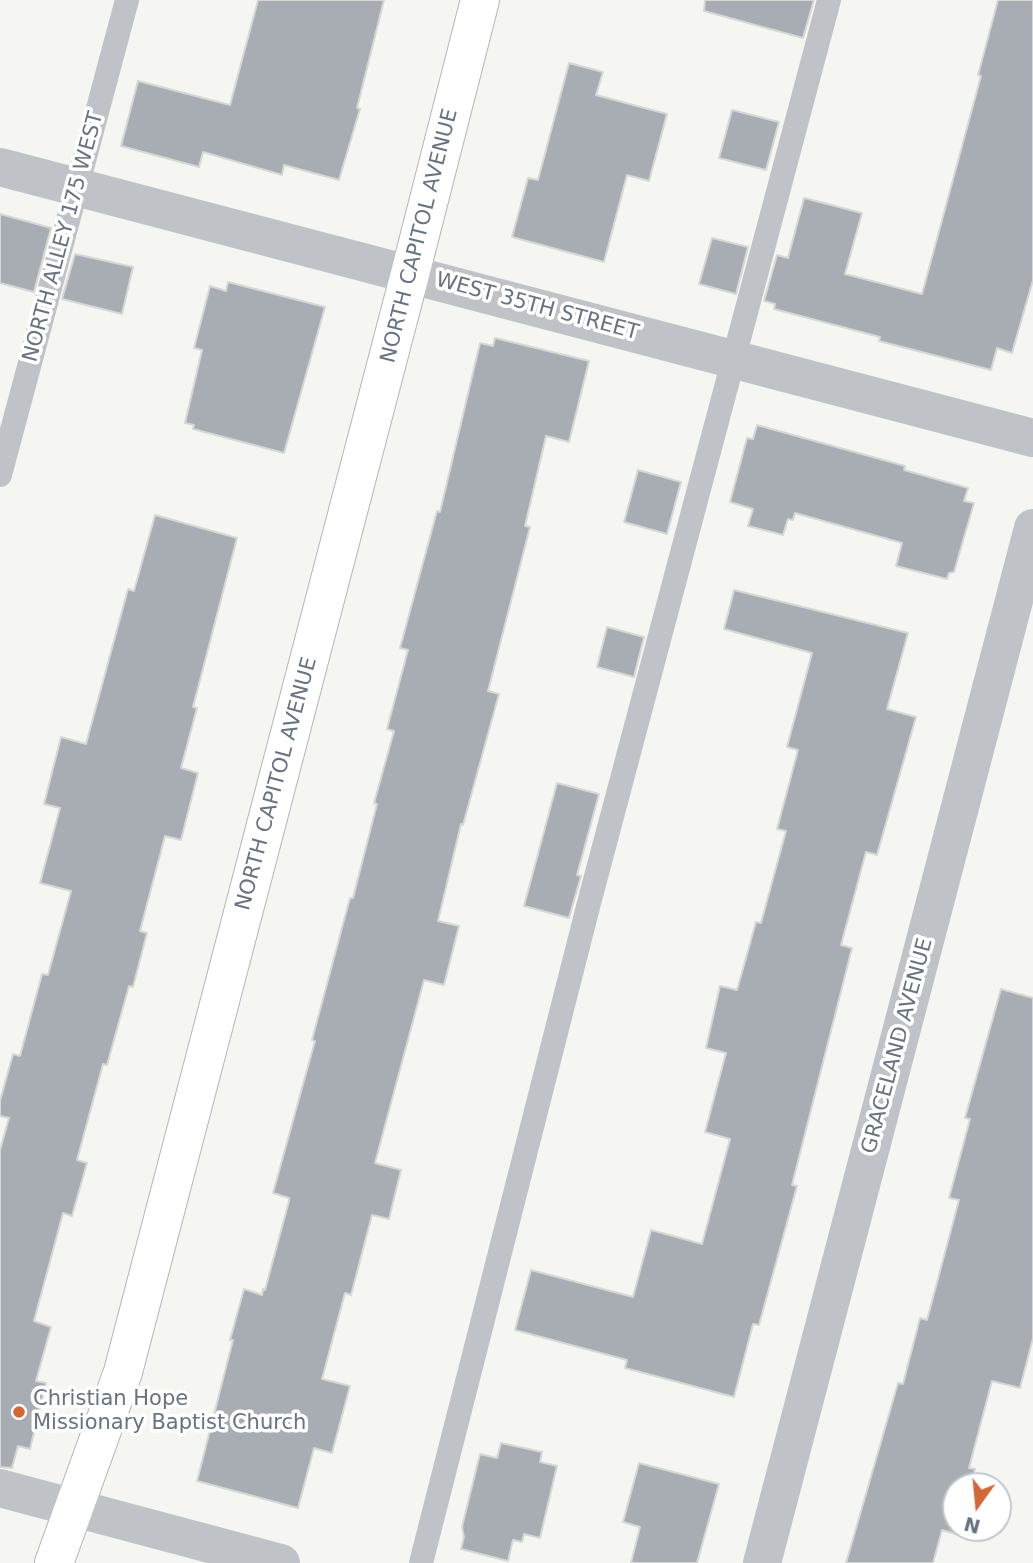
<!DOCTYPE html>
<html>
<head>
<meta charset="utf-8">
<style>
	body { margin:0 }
	#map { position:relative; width:1033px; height:1563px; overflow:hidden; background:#f5f5f2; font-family:"DejaVu Sans",sans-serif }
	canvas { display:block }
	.north { position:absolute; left:942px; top:1472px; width:70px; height:70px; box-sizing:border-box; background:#fff; border:2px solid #c2c7cc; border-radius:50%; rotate:195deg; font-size:19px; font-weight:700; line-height:28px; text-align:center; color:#677380 }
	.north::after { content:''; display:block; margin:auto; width:24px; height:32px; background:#d16837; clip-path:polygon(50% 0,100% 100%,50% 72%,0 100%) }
</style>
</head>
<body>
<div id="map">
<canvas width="1033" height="1563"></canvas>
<div class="north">N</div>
</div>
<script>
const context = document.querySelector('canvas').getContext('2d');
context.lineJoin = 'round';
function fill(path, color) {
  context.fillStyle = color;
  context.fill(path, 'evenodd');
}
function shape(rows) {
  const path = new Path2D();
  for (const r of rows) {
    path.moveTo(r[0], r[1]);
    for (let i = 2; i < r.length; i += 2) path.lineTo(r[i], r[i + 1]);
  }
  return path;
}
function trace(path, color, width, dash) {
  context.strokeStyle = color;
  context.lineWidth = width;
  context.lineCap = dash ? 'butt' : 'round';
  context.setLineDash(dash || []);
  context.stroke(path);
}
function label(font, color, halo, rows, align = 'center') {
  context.font = font + ' "DejaVu Sans",sans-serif';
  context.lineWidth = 7;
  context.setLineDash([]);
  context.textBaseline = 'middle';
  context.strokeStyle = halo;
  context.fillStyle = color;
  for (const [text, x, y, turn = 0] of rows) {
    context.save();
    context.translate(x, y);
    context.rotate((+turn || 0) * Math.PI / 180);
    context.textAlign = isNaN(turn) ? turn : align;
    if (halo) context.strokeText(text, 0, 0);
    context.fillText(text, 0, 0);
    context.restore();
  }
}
const building = shape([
	[258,0,384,0,357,108,360,109,339,180,284,165,282,175,203,152,199,167,121,146,138,81,230,105,258,0],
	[705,0,814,0,803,38,704,11,705,0],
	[998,0,1033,0,1033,280,1012,353,997,348,991,370,879,341,880,337,774,309,775,304,764,301,777,255,788,258,804,198,862,213,845,274,922,294,981,76,978,75,998,0],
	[569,63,603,72,596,95,667,114,649,181,627,175,604,262,512,237,528,178,538,180,569,63],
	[732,110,779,122,766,170,719,158,732,110],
	[0,214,51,228,34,292,0,283,0,214],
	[712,238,748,247,736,294,699,284,712,238],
	[75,254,133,267,122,314,62,299,75,254],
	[228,282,325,307,284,453,193,429,194,425,185,423,202,350,194,348,210,286,226,291,228,282],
	[495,338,589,361,569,442,546,436,525,526,530,527,488,691,499,694,463,825,461,824,438,921,459,926,444,985,424,980,375,1163,401,1170,389,1219,372,1215,351,1295,345,1293,322,1379,350,1386,332,1453,314,1448,298,1508,197,1481,233,1340,230,1340,244,1289,262,1295,263,1289,265,1290,289,1201,289,1198,273,1193,315,1041,312,1040,350,898,353,898,377,804,374,803,394,731,387,729,408,650,400,648,437,511,440,512,480,343,493,346,495,338],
	[757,425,905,466,904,470,968,488,964,501,974,503,954,572,949,573,947,579,896,566,902,543,795,513,793,520,788,519,783,535,748,526,753,509,730,502,747,438,753,439,757,425],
	[638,470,681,482,667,534,624,522,638,470],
	[155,515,237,538,193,707,197,708,181,768,198,773,181,840,165,836,140,931,147,933,133,987,129,986,107,1065,103,1064,77,1160,87,1163,72,1216,63,1213,34,1321,51,1327,36,1381,46,1383,30,1449,18,1446,12,1468,0,1467,0,1150,9,1118,0,1116,0,1101,13,1054,20,1056,42,974,48,975,71,891,40,883,60,808,44,804,61,737,86,744,128,589,134,591,155,515],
	[734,590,908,633,887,709,916,717,877,855,866,852,841,945,852,948,792,1185,797,1186,759,1325,753,1324,734,1397,625,1368,627,1360,515,1330,531,1270,633,1297,651,1230,702,1244,730,1139,705,1132,726,1053,706,1048,720,986,737,990,756,922,761,923,786,831,777,829,798,750,787,747,812,653,724,629,734,590],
	[607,627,644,637,634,677,597,667,607,627],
	[557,783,599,794,577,875,581,876,569,918,524,906,557,783],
	[1001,989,1033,998,1033,1338,1020,1388,992,1381,969,1468,975,1469,970,1486,956,1486,956,1528,958,1528,956,1534,942,1530,933,1563,846,1563,898,1383,903,1384,920,1318,927,1320,959,1200,949,1198,970,1119,965,1118,1001,989],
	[501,1443,542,1452,540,1462,557,1466,540,1538,524,1534,522,1542,513,1540,508,1561,461,1549,464,1537,462,1527,480,1454,497,1458,501,1443],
	[639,1463,719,1484,697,1563,631,1563,640,1527,623,1522,639,1463]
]);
fill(building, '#a7adb2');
trace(building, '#d7d7d5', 2);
const secondary = shape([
	[54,1563,123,1372,410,274,480,0]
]);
trace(secondary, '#b2b6ba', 40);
trace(shape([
	[0,475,127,0],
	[421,1563,589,903,829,0]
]), '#bfc2c6', 24);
trace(shape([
	[0,167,1033,438],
	[0,1488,281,1563],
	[762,1563,1033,528]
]), '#bfc2c6', 38);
trace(secondary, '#fff', 38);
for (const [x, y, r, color] of [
	[19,1412,7,"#d16837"]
]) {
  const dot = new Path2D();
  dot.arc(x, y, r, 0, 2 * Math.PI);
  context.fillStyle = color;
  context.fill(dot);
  trace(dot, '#fff', 2.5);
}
label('21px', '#677380', '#fff', [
	["NORTH CAPITOL AVENUE",420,236,-76],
	["NORTH ALLEY 175 WEST",64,237,-75],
	["WEST 35TH STREET",537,307,15],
	["NORTH CAPITOL AVENUE",277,784,-75],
	["GRACELAND AVENUE",898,1046,-75]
]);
label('21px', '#677380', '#fff', [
	["Christian Hope",33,1400],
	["Missionary Baptist Church",33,1424]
], 'left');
</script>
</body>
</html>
